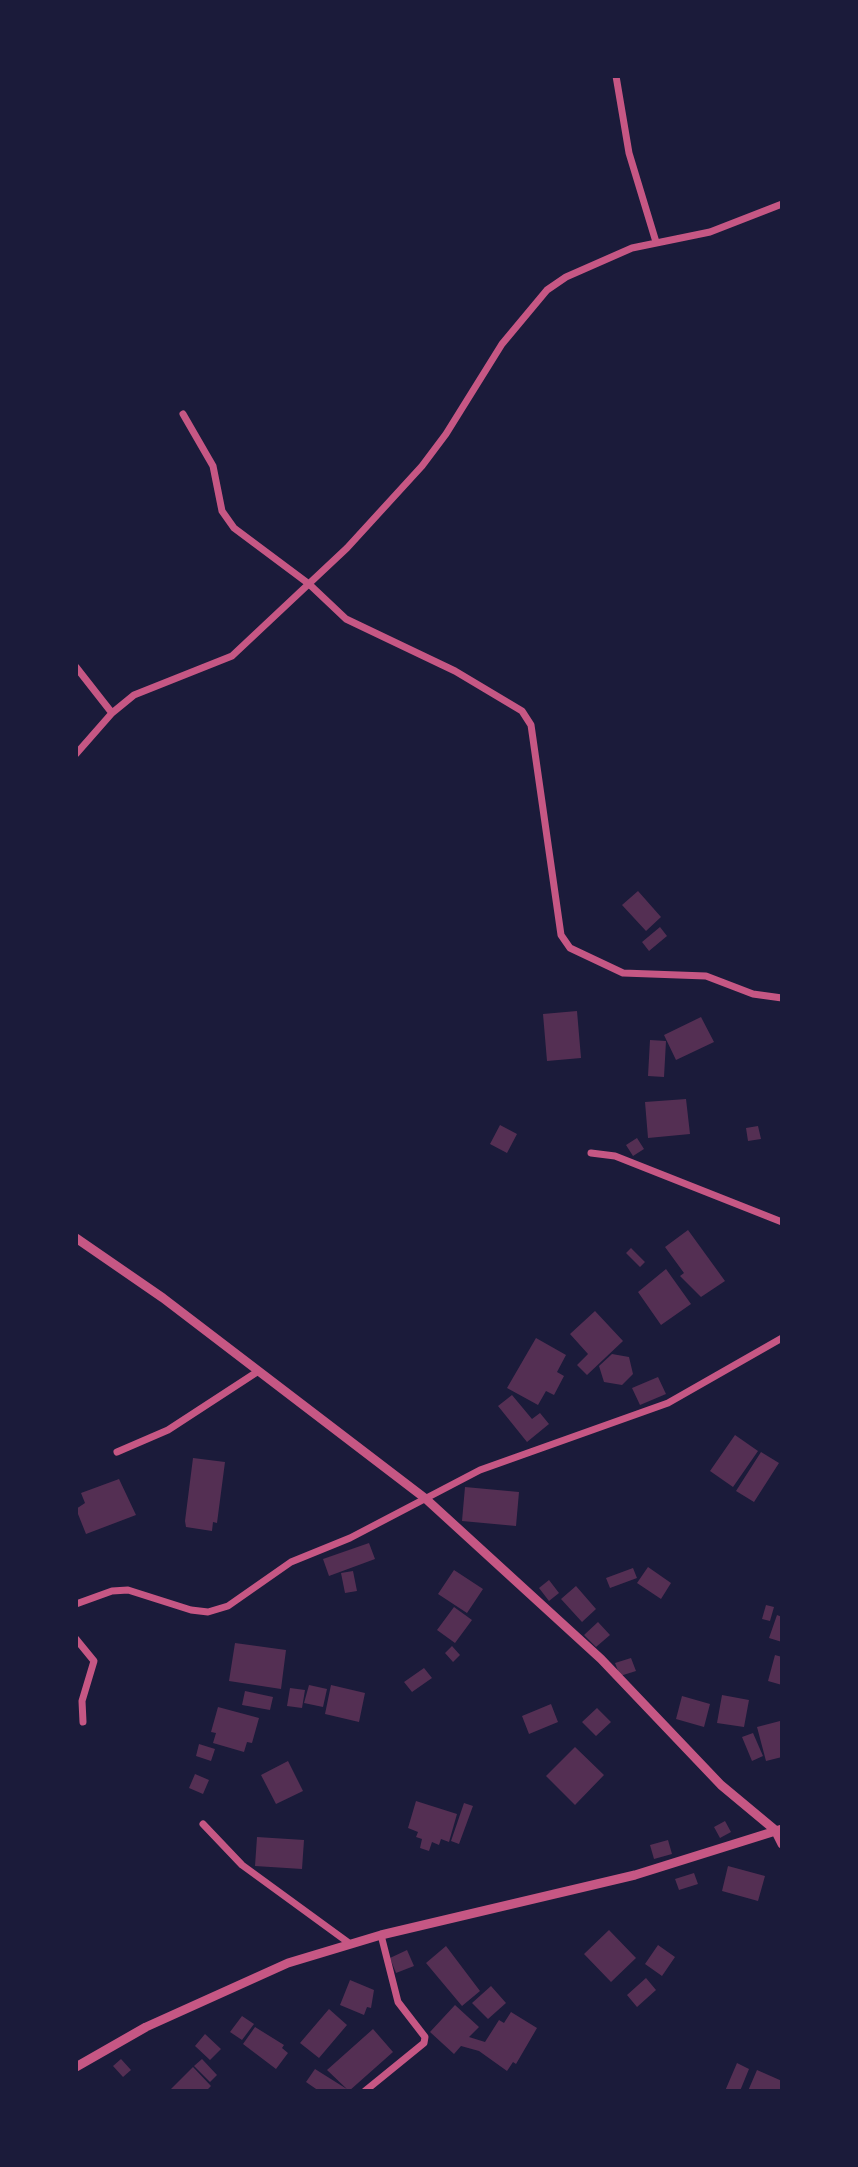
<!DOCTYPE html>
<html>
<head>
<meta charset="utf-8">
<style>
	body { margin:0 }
	#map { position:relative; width:858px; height:2167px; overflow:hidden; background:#1b1b3a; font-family:Georgia,serif }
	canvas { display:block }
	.frame { position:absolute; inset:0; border:78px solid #1b1b3a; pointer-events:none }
</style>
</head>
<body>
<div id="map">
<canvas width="858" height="2167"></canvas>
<div class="frame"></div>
</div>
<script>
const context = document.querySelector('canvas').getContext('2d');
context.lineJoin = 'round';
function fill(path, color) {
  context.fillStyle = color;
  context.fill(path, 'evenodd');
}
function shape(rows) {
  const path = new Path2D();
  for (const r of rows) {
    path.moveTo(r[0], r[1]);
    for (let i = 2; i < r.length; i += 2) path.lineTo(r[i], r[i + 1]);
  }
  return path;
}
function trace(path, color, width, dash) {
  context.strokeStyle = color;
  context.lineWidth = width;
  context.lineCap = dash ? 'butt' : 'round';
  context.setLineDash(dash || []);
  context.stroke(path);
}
fill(shape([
	[638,891,661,917,646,931,622,905],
	[660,927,667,936,649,951,642,942],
	[577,1011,581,1058,547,1061,543,1014],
	[701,1017,714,1042,676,1060,664,1035],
	[650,1040,666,1041,664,1077,648,1076],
	[686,1099,690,1134,648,1138,645,1102],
	[500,1125,517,1134,507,1153,490,1144],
	[758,1126,761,1139,748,1141,746,1128],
	[637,1138,644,1149,633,1156,626,1145],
	[688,1230,725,1281,701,1297,680,1276,684,1273,665,1247],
	[631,1248,645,1262,640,1267,626,1253],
	[666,1269,691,1304,661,1325,638,1292],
	[595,1311,623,1341,587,1375,577,1365,588,1354,570,1334],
	[536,1338,566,1355,557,1372,564,1376,554,1395,546,1391,538,1405,507,1388],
	[612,1354,629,1357,633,1374,622,1385,604,1382,599,1366],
	[658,1377,666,1394,640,1405,632,1388],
	[512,1395,532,1419,540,1413,549,1424,527,1442,498,1406],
	[735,1435,758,1451,733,1487,710,1471],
	[761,1452,779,1463,754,1502,736,1491],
	[193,1458,225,1462,217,1523,213,1522,212,1531,186,1527,185,1521],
	[119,1479,136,1515,86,1534,76,1509,85,1503,81,1493],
	[465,1487,519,1492,516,1526,462,1521],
	[369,1543,375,1559,329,1576,323,1559],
	[648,1567,671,1583,661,1599,637,1583],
	[633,1568,637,1578,610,1588,606,1578],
	[454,1570,483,1589,467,1613,438,1594],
	[353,1571,357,1591,345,1593,341,1573],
	[549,1580,559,1593,549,1601,539,1588],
	[576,1586,596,1609,582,1622,561,1599],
	[766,1605,774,1607,770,1621,762,1619],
	[454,1607,472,1620,455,1643,437,1630],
	[777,1615,782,1617,782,1642,769,1638],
	[598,1622,610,1635,596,1647,584,1635],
	[235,1643,286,1650,281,1689,229,1681],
	[452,1646,460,1655,453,1662,445,1653],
	[775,1655,782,1657,782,1685,768,1681],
	[631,1658,636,1671,620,1676,615,1663],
	[424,1668,432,1678,412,1692,404,1682],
	[309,1685,327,1689,323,1707,304,1703],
	[331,1685,365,1693,359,1722,325,1714],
	[290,1688,305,1690,302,1708,287,1706],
	[245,1691,273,1697,270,1710,242,1705],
	[722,1695,749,1700,744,1727,717,1723],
	[682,1696,710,1704,704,1727,676,1719],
	[551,1704,558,1722,529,1734,522,1716],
	[218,1707,259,1718,252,1743,247,1742,244,1752,213,1743,216,1733,211,1732],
	[597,1708,611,1722,596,1736,582,1722],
	[780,1721,782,1757,766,1761,757,1727],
	[753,1733,763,1756,752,1761,742,1737],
	[199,1744,215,1749,211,1761,196,1756],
	[575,1747,604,1775,575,1805,546,1776],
	[288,1761,303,1791,276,1804,261,1775],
	[195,1774,209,1780,203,1794,189,1788],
	[416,1801,457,1814,449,1842,441,1839,439,1845,432,1842,429,1851,420,1848,422,1839,416,1837,418,1832,408,1828],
	[464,1803,473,1806,459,1844,451,1841],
	[725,1821,731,1832,720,1838,714,1827],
	[257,1837,304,1840,302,1869,255,1866],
	[668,1840,672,1854,654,1859,650,1845],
	[728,1866,765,1876,758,1901,722,1891],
	[694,1873,698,1884,679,1890,675,1879],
	[609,1930,636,1958,611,1982,584,1954],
	[658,1945,675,1957,662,1976,645,1964],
	[446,1946,480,1991,462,2006,426,1963],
	[407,1950,414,1966,396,1973,390,1958],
	[646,1978,656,1990,637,2007,627,1995],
	[350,1980,374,1990,371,2008,367,2007,364,2015,340,2005],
	[491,1986,506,2003,488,2019,472,2003],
	[455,2005,479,2027,469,2037,485,2042,499,2020,504,2023,511,2012,537,2028,516,2064,513,2062,507,2071,479,2051,461,2046,454,2054,430,2032],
	[329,2009,347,2025,319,2058,300,2043],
	[242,2016,254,2024,242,2040,230,2032],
	[255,2027,284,2045,282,2048,288,2053,276,2069,243,2044],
	[373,2029,393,2052,349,2091,327,2070],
	[205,2034,221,2049,210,2060,195,2046],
	[121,2059,131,2070,123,2077,113,2066],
	[202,2059,217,2075,210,2082,194,2066],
	[737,2063,749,2069,740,2091,725,2091],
	[193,2067,211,2086,206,2091,169,2091],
	[315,2069,350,2091,319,2091,306,2082],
	[757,2070,782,2081,782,2091,748,2091]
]), '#542f53');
trace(shape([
	[616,76,629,153,656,242],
	[183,414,213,466,222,511,234,528,309,584,346,619,455,671,522,711,531,725,561,935,570,948,623,973,706,976,753,994,782,998],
	[76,667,112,713],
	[76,754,112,713,134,695,232,656,347,548,422,466,446,434,502,344,547,290,566,277,632,248,710,232,782,204],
	[591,1153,615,1156,782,1222],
	[117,1452,168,1430,257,1372],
	[76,1604,112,1591,128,1590,191,1610,208,1612,228,1606,291,1562,350,1538,480,1470,668,1403,782,1338],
	[76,1639,94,1661,82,1701,83,1722],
	[203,1824,242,1865,349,1943],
	[365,2091,424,2043,425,2037,398,2002,381,1935]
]), '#c65784', 7);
trace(shape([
	[76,1238,163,1298,426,1499,601,1659,721,1785,775,1830,782,1844],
	[76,2067,146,2027,288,1963,381,1935,635,1875,782,1829]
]), '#c65784', 9);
</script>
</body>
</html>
